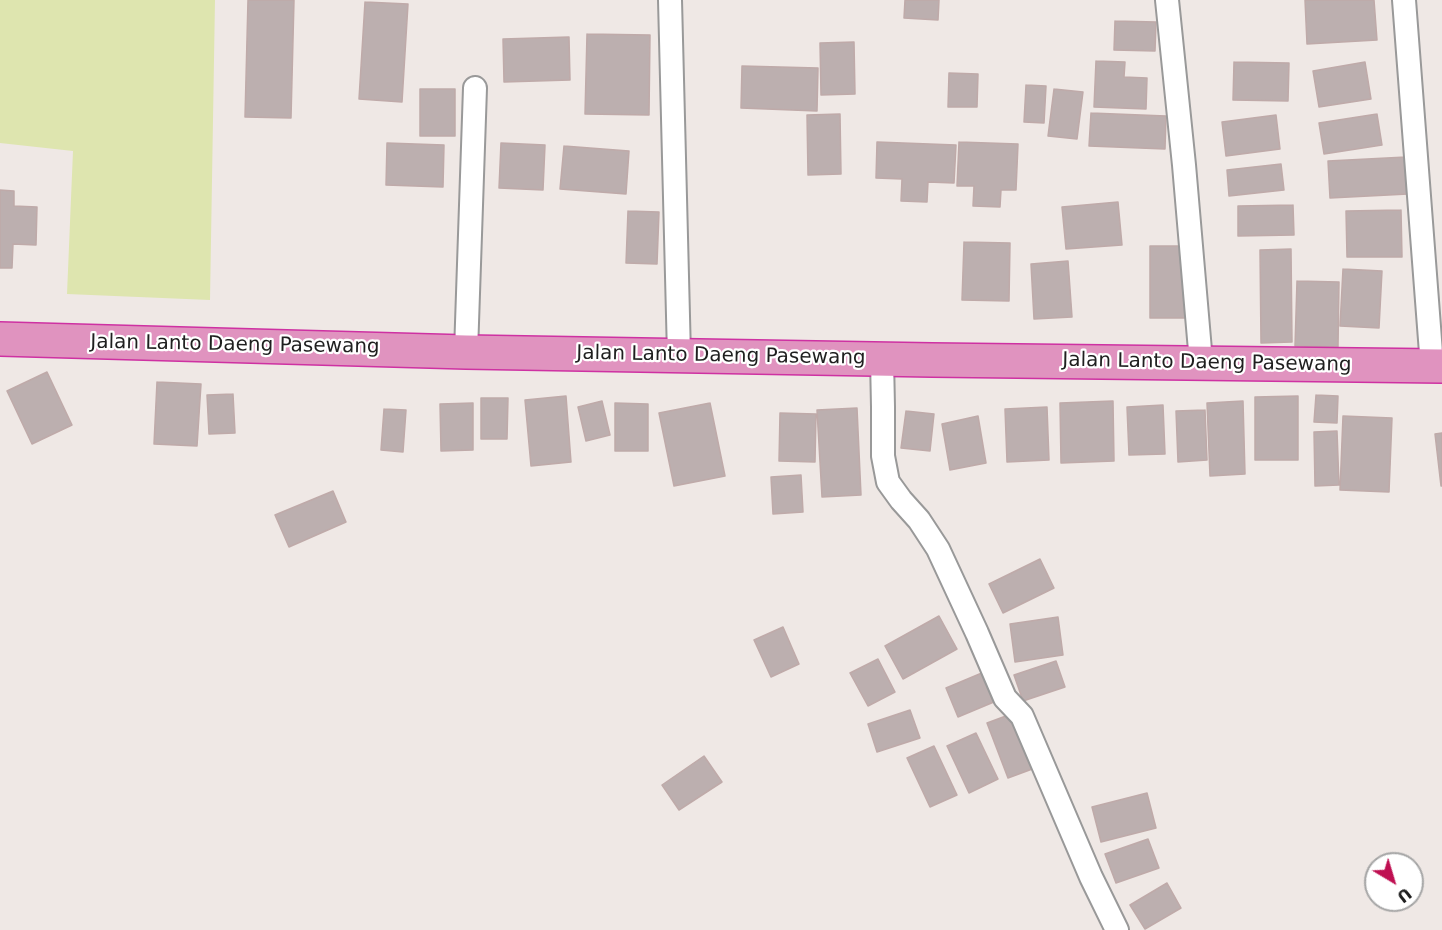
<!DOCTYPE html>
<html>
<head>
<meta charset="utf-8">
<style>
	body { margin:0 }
	#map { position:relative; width:1442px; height:930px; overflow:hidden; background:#efe8e5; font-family:"DejaVu Sans",sans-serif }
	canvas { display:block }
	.north { position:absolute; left:1364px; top:852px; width:60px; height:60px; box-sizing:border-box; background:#fff; border:2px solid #a5a5a5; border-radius:50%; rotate:142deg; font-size:16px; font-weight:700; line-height:24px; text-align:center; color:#1f1f1f }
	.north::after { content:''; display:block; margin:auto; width:21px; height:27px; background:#bf0f51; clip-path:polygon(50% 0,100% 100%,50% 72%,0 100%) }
</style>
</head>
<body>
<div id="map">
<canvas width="1442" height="930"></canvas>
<div class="north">U</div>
</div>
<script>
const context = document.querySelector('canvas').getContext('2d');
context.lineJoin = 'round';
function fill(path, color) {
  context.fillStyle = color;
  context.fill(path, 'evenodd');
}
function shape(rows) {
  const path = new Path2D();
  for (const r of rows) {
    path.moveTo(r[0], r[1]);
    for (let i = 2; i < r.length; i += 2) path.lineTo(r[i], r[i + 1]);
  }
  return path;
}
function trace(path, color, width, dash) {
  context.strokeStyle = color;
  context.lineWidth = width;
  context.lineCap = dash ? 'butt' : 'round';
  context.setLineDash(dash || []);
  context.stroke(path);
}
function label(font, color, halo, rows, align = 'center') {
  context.font = font + ' "DejaVu Sans",sans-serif';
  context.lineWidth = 4.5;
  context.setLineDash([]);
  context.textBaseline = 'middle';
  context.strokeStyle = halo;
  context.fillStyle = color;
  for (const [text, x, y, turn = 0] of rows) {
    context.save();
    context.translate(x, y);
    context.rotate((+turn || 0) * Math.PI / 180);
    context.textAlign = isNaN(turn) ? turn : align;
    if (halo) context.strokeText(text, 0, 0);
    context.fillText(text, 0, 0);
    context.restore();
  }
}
fill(shape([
	[0,0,215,0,210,300,67,294,73,151,0,143]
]), '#dee5af');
const building = shape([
	[248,0,294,0,291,118,245,117,248,0],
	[905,0,939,0,938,20,904,18,905,0],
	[1305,0,1374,0,1377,40,1307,44,1305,0],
	[365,2,408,4,402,102,359,99,365,2],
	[1115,21,1156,22,1155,51,1114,50,1115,21],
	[587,34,650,35,649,115,585,114,587,34],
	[569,37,570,80,504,82,503,39,569,37],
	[854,42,855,94,821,95,820,43,854,42],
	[1096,61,1125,62,1124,77,1147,78,1146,109,1094,107,1096,61],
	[1234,62,1289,63,1288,101,1233,100,1234,62],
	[1365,62,1371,99,1319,107,1313,71,1365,62],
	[742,66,818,68,817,111,741,108,742,66],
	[949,73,978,74,977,107,948,107,949,73],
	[1026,85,1046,86,1044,123,1024,122,1026,85],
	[420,89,455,89,455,136,420,136,420,89],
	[1054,89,1083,92,1077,139,1048,136,1054,89],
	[1091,113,1166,116,1165,149,1089,146,1091,113],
	[840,114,841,174,808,175,807,115,840,114],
	[1377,114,1382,145,1324,154,1319,123,1377,114],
	[1276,115,1280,149,1226,156,1222,122,1276,115],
	[877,142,956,145,954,183,928,182,927,202,901,201,902,179,876,178,877,142],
	[959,142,1018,144,1016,190,1001,190,1000,207,973,206,974,186,957,186,959,142],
	[387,143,444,145,443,187,386,185,387,143],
	[501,143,545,145,543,190,499,188,501,143],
	[564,146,629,151,626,194,560,189,564,146],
	[1406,157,1408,194,1330,198,1328,161,1406,157],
	[1281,164,1284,190,1229,196,1227,170,1281,164],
	[0,190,14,191,14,206,37,207,36,245,13,244,12,268,0,268,0,190],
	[1118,202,1122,245,1066,249,1062,207,1118,202],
	[1293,205,1294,235,1238,236,1238,206,1293,205],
	[1401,210,1402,257,1347,257,1346,211,1401,210],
	[628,211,659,212,657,264,626,263,628,211],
	[964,242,1010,243,1009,301,962,300,964,242],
	[1150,246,1188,246,1188,318,1150,318,1150,246],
	[1291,249,1292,342,1261,343,1260,250,1291,249],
	[1068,261,1072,317,1034,319,1031,264,1068,261],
	[1343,269,1382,271,1379,328,1340,326,1343,269],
	[1297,281,1339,282,1338,347,1295,346,1297,281],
	[47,372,72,425,32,444,7,391,47,372],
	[157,382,201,384,197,446,154,444,157,382],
	[233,394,235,433,209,434,207,395,233,394],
	[1316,395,1338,396,1337,423,1314,422,1316,395],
	[566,396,571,462,531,466,525,400,566,396],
	[1298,396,1298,460,1255,460,1255,397,1298,396],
	[481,398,508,398,507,439,481,439,481,398],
	[602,401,610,435,586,441,578,407,602,401],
	[1113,401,1114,461,1061,463,1060,403,1113,401],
	[1243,401,1245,474,1210,476,1207,403,1243,401],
	[473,403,473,450,441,451,440,404,473,403],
	[615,403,648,404,648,451,615,451,615,403],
	[710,403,725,476,674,486,659,413,710,403],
	[1163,405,1165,454,1129,455,1127,407,1163,405],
	[1047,407,1049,460,1007,462,1005,409,1047,407],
	[857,408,861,495,822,497,817,410,857,408],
	[384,409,406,410,403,452,381,450,384,409],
	[1205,410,1207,460,1178,462,1176,411,1205,410],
	[906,411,934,414,930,451,901,448,906,411],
	[780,413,816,414,815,462,779,461,780,413],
	[978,416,986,463,950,470,942,424,978,416],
	[1343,416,1392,418,1389,492,1340,490,1343,416],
	[1337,431,1339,485,1315,486,1314,432,1337,431],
	[1442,433,1442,486,1441,486,1435,434,1442,433],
	[801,475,803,512,773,514,771,477,801,475],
	[333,491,346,522,289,547,275,515,333,491],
	[1040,559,1054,588,1003,613,989,584,1040,559],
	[939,616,957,649,903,679,885,646,939,616],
	[1058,617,1063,655,1015,662,1010,624,1058,617],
	[783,627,799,664,771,677,754,640,783,627],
	[878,659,895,692,868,706,850,673,878,659],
	[1056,661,1065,687,1023,701,1014,675,1056,661],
	[989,670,1001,699,958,717,946,688,989,670],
	[910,710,920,738,877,752,868,724,910,710],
	[1014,713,1035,768,1008,778,987,723,1014,713],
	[976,733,998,779,969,793,947,746,976,733],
	[934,746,957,795,930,807,907,758,934,746],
	[704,756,722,782,679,810,662,785,704,756],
	[1147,793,1156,828,1101,842,1092,807,1147,793],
	[1148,839,1159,868,1116,883,1105,854,1148,839],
	[1167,883,1181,908,1145,929,1130,905,1167,883]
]);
fill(building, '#bcafaf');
trace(building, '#bfaaa9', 1.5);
const minor = shape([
	[670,0,679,355],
	[1167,0,1184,165,1201,362],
	[1404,0,1432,366],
	[466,352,475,88],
	[882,359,883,407,883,456,888,482,901,500,919,520,938,549,977,633,1005,698,1022,716,1091,877,1117,930]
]);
const highway = shape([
	[0,339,466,352,932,360,1442,366]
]);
trace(minor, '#999', 26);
trace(highway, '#ce31a2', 36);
trace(minor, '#fff', 22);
trace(highway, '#e093bf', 33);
label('20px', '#1f1f1f', '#fff', [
	["Jalan Lanto Daeng Pasewang",235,345,1],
	["Jalan Lanto Daeng Pasewang",721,356,1],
	["Jalan Lanto Daeng Pasewang",1207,363,1]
]);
</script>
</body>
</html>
